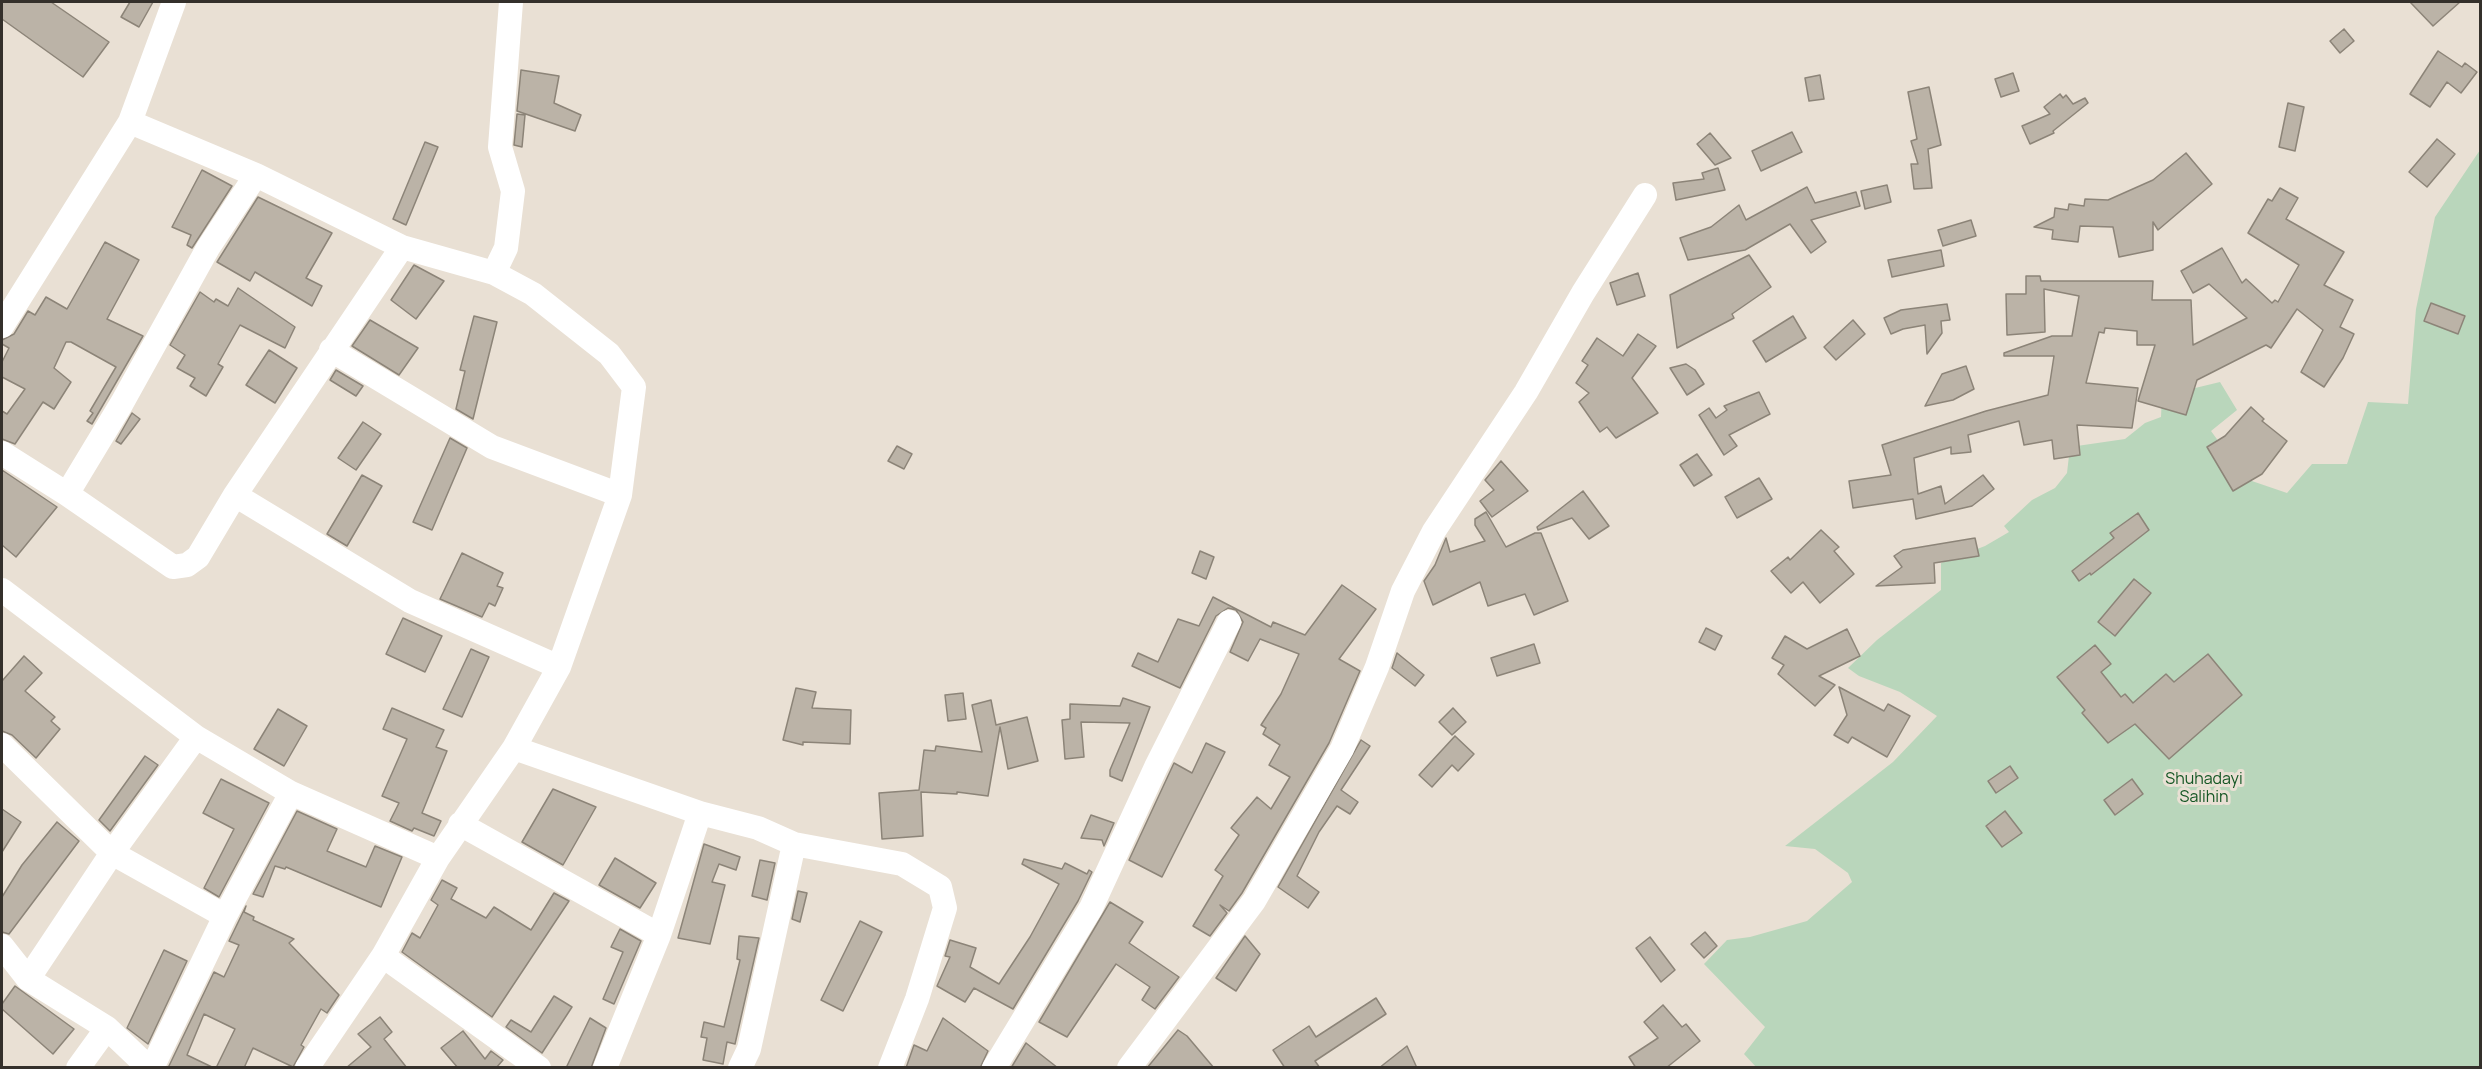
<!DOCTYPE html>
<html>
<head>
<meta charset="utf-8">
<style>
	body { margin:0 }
	#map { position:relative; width:2482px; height:1069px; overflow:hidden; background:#e9e0d4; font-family:Manrope,sans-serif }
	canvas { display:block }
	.frame { position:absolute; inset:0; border:3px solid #34302b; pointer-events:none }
</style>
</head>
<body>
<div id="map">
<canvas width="2482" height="1069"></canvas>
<div class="frame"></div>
</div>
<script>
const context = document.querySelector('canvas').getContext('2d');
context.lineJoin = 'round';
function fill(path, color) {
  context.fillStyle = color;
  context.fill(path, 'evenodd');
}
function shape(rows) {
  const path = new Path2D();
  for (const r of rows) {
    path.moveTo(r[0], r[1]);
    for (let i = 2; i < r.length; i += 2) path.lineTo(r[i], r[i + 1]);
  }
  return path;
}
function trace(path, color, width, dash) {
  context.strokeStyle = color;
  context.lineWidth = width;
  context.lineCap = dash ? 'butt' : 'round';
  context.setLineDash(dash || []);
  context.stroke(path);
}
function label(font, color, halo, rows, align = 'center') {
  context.font = font + ' Manrope,sans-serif';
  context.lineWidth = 6;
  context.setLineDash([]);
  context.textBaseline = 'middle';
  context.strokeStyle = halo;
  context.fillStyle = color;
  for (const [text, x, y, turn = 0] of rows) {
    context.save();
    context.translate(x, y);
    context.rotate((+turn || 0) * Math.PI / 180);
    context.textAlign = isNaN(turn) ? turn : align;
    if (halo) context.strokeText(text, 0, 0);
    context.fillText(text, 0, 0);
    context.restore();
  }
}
fill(shape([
	[2480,150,2480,1067,1756,1067,1744,1054,1765,1027,1704,964,1727,940,1750,937,1807,921,1852,882,1848,873,1815,849,1785,846,1893,762,1937,716,1900,692,1859,676,1848,668,1877,640,1941,590,1941,563,1985,546,2009,532,2004,526,2032,500,2055,488,2067,473,2070,447,2125,439,2145,423,2161,417,2162,396,2220,382,2237,410,2211,431,2246,479,2287,493,2312,464,2347,464,2368,402,2408,404,2416,309,2435,217]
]), '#b9d6bb');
const building = shape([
	[2,2,51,2,109,42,83,77,2,19,2,2],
	[130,2,153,2,139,27,121,17,130,2],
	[2410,2,2460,2,2433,26,2410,2],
	[2344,29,2354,41,2340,53,2330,41,2344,29],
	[2438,51,2462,67,2465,63,2477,72,2461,93,2447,82,2430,107,2410,94,2438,51],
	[521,70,559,76,554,103,581,115,575,131,517,111,521,70],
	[2013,73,2019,91,2001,97,1995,79,2013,73],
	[1820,75,1824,99,1809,101,1805,78,1820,75],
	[1929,87,1941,145,1928,149,1932,188,1914,189,1911,164,1918,164,1911,141,1917,139,1908,92,1929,87],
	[2060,94,2063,98,2066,95,2073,104,2085,98,2088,103,2053,131,2054,133,2030,144,2022,126,2050,114,2044,107,2060,94],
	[2288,103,2304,107,2295,151,2279,147,2288,103],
	[517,114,525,115,522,147,514,145,517,114],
	[1792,132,1802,152,1761,171,1752,151,1792,132],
	[1710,133,1731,158,1715,165,1697,144,1710,133],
	[2437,139,2455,154,2427,187,2409,172,2437,139],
	[425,142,438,147,406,225,393,219,425,142],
	[2186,153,2212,184,2158,230,2153,222,2153,250,2119,257,2113,227,2080,226,2078,242,2052,239,2053,230,2034,227,2054,217,2055,208,2068,210,2069,204,2084,206,2085,199,2108,200,2153,180,2186,153],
	[1718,168,1725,190,1676,200,1673,183,1704,179,1702,173,1718,168],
	[202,170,232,186,192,248,187,245,191,235,172,227,202,170],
	[1887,185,1891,202,1865,209,1861,191,1887,185],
	[1807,187,1815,203,1856,192,1860,206,1811,220,1826,242,1811,253,1790,224,1745,250,1688,260,1680,238,1711,227,1739,205,1746,220,1807,187],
	[2280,188,2298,198,2286,219,2344,252,2324,285,2353,300,2340,327,2354,334,2343,358,2324,387,2301,372,2323,330,2297,309,2271,348,2266,345,2197,380,2186,415,2138,401,2155,345,2137,345,2137,331,2105,328,2104,333,2099,332,2086,383,2138,388,2132,428,2077,425,2080,455,2054,459,2052,440,2024,445,2019,421,1968,435,1971,452,1951,454,1951,447,1914,458,1918,494,1941,486,1945,504,1983,475,1994,489,1972,506,1916,519,1913,499,1853,508,1849,481,1891,475,1882,445,1986,411,2048,395,2054,356,2004,356,2004,353,2052,336,2072,336,2079,296,2044,289,2045,332,2007,335,2006,294,2026,294,2026,276,2040,276,2041,281,2153,281,2152,300,2191,300,2193,345,2247,318,2209,284,2193,293,2181,271,2222,248,2242,283,2246,279,2272,303,2275,300,2278,302,2299,265,2248,233,2268,199,2272,201,2280,188],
	[258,197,332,233,306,278,322,286,312,306,255,272,250,281,217,262,258,197],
	[1971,220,1976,236,1943,246,1938,230,1971,220],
	[105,242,139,260,107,319,143,336,92,424,87,421,93,413,90,411,116,367,71,342,66,342,54,368,71,382,54,409,43,402,15,444,2,439,2,411,7,414,25,389,2,377,2,362,9,348,2,344,2,340,14,334,28,311,35,315,46,297,67,309,105,242],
	[1941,250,1944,266,1892,277,1888,260,1941,250],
	[1749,255,1771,287,1732,314,1734,318,1677,348,1670,295,1749,255],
	[414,265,444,281,416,319,391,300,414,265],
	[1638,273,1645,296,1617,305,1610,283,1638,273],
	[238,288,295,327,285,348,240,325,218,364,223,367,206,396,190,386,195,378,177,368,185,355,170,345,200,292,214,302,216,299,228,306,238,288],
	[2431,303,2465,316,2458,334,2424,321,2431,303],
	[1947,304,1950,320,1941,321,1942,333,1927,354,1925,325,1903,329,1891,334,1884,318,1901,310,1947,304],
	[474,316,497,322,473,419,456,409,465,371,460,370,474,316],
	[1793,316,1806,338,1766,362,1753,341,1793,316],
	[370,320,418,348,399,375,352,346,370,320],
	[1853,320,1865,334,1836,360,1824,347,1853,320],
	[1638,334,1656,346,1632,378,1658,413,1616,438,1607,427,1600,432,1579,402,1589,393,1576,383,1588,365,1582,361,1597,338,1623,356,1638,334],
	[269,350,297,368,275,403,246,385,269,350],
	[1686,364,1695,370,1704,384,1687,395,1670,368,1686,364],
	[1966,366,1974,389,1953,400,1925,406,1942,374,1966,366],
	[336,370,363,386,356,396,330,380,336,370],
	[1759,392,1770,414,1729,435,1737,446,1724,455,1699,415,1709,408,1716,418,1727,410,1724,406,1759,392],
	[2251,407,2264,419,2262,421,2287,441,2262,474,2233,491,2207,447,2225,436,2251,407],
	[132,413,140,419,121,444,116,441,132,413],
	[363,422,381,434,356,470,338,458,363,422],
	[450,438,467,448,432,530,413,522,450,438],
	[897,446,912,454,904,469,888,461,897,446],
	[1697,454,1712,475,1694,486,1680,465,1697,454],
	[1501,461,1528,491,1492,517,1480,501,1494,490,1485,480,1501,461],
	[2,470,57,507,16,557,2,545,2,470],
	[362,475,382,486,347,546,327,534,362,475],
	[1759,478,1772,499,1737,518,1725,497,1759,478],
	[1583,491,1609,526,1589,539,1572,518,1538,530,1537,527,1583,491],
	[1486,512,1506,547,1535,533,1541,533,1568,601,1534,615,1525,594,1488,606,1480,582,1433,605,1424,581,1435,565,1446,538,1450,552,1485,541,1475,525,1475,519,1486,512],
	[2138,513,2149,530,2091,575,2090,573,2079,581,2072,571,2114,538,2110,533,2138,513],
	[1821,530,1839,547,1834,551,1854,574,1820,603,1803,582,1791,593,1771,571,1788,557,1790,560,1821,530],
	[1975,538,1979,556,1934,563,1935,583,1876,586,1902,567,1894,556,1903,550,1975,538],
	[1200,551,1214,557,1206,579,1192,573,1200,551],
	[462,553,503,573,497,586,503,588,495,606,489,603,482,617,440,599,462,553],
	[2134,579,2151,593,2115,636,2098,622,2134,579],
	[1342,585,1376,609,1339,659,1360,671,1329,743,1242,893,1229,911,1220,905,1227,913,1210,936,1193,926,1223,876,1215,870,1239,835,1231,828,1257,797,1271,809,1290,777,1269,765,1280,745,1263,734,1266,728,1261,725,1281,694,1299,654,1260,639,1248,661,1230,652,1243,622,1236,610,1228,608,1216,616,1180,688,1132,666,1138,653,1158,662,1178,619,1199,626,1213,597,1271,627,1273,622,1305,635,1342,585],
	[403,618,442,636,425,672,386,654,403,618],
	[1706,628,1722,636,1715,650,1699,642,1706,628],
	[1847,629,1860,656,1819,676,1835,685,1815,706,1778,674,1784,665,1772,658,1785,636,1807,649,1847,629],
	[1534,644,1540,663,1497,676,1491,658,1534,644],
	[2095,645,2111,664,2101,672,2121,697,2125,694,2133,703,2166,674,2174,682,2208,654,2242,695,2169,759,2135,724,2108,743,2082,713,2085,710,2057,677,2095,645],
	[471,649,489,657,462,717,443,709,471,649],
	[1397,653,1424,675,1415,686,1392,668,1397,653],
	[24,656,42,673,25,691,55,717,51,721,60,729,36,758,12,735,2,731,2,681,24,656],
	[1839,687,1884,711,1888,704,1910,716,1887,757,1852,737,1848,743,1834,735,1847,715,1839,687],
	[796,688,816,692,812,708,851,710,850,744,803,742,803,745,783,740,796,688],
	[963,693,966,719,948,721,945,695,963,693],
	[1123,698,1150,707,1122,781,1110,776,1110,770,1130,723,1081,722,1084,757,1065,759,1062,720,1070,719,1070,704,1120,706,1123,698],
	[991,700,996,725,1027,717,1038,761,1008,769,1000,727,988,796,957,792,957,794,921,792,923,836,882,839,879,793,919,790,924,750,935,751,936,746,982,752,972,705,991,700],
	[392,708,444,730,436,747,447,751,422,813,441,821,434,836,414,828,412,831,390,821,399,803,382,796,407,739,383,729,392,708],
	[1453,708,1466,722,1452,735,1439,722,1453,708],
	[278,709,307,726,284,766,254,749,278,709],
	[1455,736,1474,754,1458,771,1452,765,1432,787,1419,775,1455,736],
	[1361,740,1370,746,1341,790,1358,802,1350,814,1337,806,1319,832,1297,876,1319,892,1308,908,1278,887,1361,740],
	[1206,743,1225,752,1162,877,1129,860,1174,763,1192,773,1206,743],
	[145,756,158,765,110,831,99,820,145,756],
	[2010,766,2018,778,1996,793,1988,781,2010,766],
	[221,779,269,803,219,897,204,888,234,829,203,813,221,779],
	[2132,779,2143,794,2115,815,2104,800,2132,779],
	[553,789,596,807,563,865,522,842,553,789],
	[2,809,21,822,2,852,2,809],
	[297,811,337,829,327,851,366,867,375,846,402,857,381,907,286,867,285,869,275,866,263,897,253,894,297,811],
	[2005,811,2022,833,2002,847,1986,826,2005,811],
	[1091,815,1114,823,1104,846,1102,840,1081,838,1091,815],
	[57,822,79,841,9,934,2,932,2,897,22,865,57,822],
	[704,844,740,857,736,870,719,864,712,882,725,885,710,944,678,938,704,844],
	[615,858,656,883,640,908,599,885,615,858],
	[1024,859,1062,869,1065,863,1087,874,1089,870,1092,872,1078,901,1013,1009,974,988,965,1002,937,986,950,957,945,956,950,940,976,948,970,967,999,984,1030,937,1059,884,1022,864,1024,859],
	[760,860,775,863,767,900,752,896,760,860],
	[442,880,457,888,451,899,486,918,494,907,531,930,554,893,569,901,492,1017,402,952,412,933,420,938,438,905,431,900,442,880],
	[798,891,807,893,800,922,792,919,798,891],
	[1110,902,1143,922,1129,943,1179,977,1155,1009,1142,1000,1150,987,1116,964,1067,1037,1039,1022,1110,902],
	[246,906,244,912,254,917,253,920,294,939,289,943,339,995,327,1013,321,1009,301,1045,304,1047,293,1067,253,1048,244,1068,216,1068,235,1029,204,1014,187,1055,214,1068,168,1068,214,972,224,977,239,945,229,941,246,906],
	[860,921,882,932,843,1011,821,1000,860,921],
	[620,929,641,941,614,1004,603,999,623,952,611,947,620,929],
	[1705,932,1717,946,1704,958,1691,944,1705,932],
	[739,936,759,938,735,1044,727,1042,723,1064,703,1060,707,1038,701,1037,704,1022,724,1027,740,960,737,959,739,936],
	[1245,936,1260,954,1236,991,1216,978,1245,936],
	[1650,937,1675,970,1661,982,1636,948,1650,937],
	[164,950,187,961,148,1044,127,1028,164,950],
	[15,986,74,1029,53,1054,2,1009,2,1004,15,986],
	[554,996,572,1007,542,1053,506,1027,511,1020,531,1032,554,996],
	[1376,998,1386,1014,1315,1061,1320,1068,1285,1068,1273,1050,1309,1026,1316,1037,1376,998],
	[1663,1005,1682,1027,1686,1024,1700,1041,1666,1068,1636,1068,1629,1057,1658,1038,1644,1022,1663,1005],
	[380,1017,392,1032,384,1039,407,1068,346,1068,371,1047,358,1034,380,1017],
	[590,1018,606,1028,591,1068,566,1068,590,1018],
	[943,1018,988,1051,980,1068,906,1068,914,1045,927,1051,943,1018],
	[1178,1030,1187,1036,1214,1068,1147,1068,1178,1030],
	[463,1031,485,1059,491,1051,503,1060,496,1068,458,1068,441,1048,463,1031],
	[1026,1043,1058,1068,1011,1068,1026,1043],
	[1407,1046,1417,1068,1379,1068,1407,1046]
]);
fill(building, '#bbb3a7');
trace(building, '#8c8478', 1.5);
trace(shape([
	[130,122,256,175,402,247,494,273,533,294,609,354,634,387,620,495,559,667,514,748,438,858,383,956,307,1068],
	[494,273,506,248,513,191,500,147,511,2],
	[2,326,130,122,174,2],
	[331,350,492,447,620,495],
	[2,453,67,494,173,567,187,565,198,557,235,495,402,247],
	[67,494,122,403,208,248,256,175],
	[235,495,410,601,559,667],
	[2,590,196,737,291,793],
	[2,745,112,853,225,916],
	[514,748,700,813,758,828,794,844,902,864,940,887,945,908,917,999,890,1068],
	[460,824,659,935],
	[2,946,28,979,107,1028,149,1068],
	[383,956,539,1068],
	[28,979,112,853,196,737],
	[78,1068,107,1028],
	[152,1068,225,916,291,793,438,858],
	[605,1068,659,935,700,813],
	[740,1068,749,1049,794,844],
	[994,1068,1091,908,1156,767,1229,622],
	[1129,1068,1254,901,1342,749,1377,667,1403,591,1434,531,1526,392,1583,293,1645,195]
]), '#fff', 24);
label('16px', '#135523', '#e9e0d4', [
	["Shuhadayi",2204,780],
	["Salihin",2204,798]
]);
</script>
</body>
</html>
